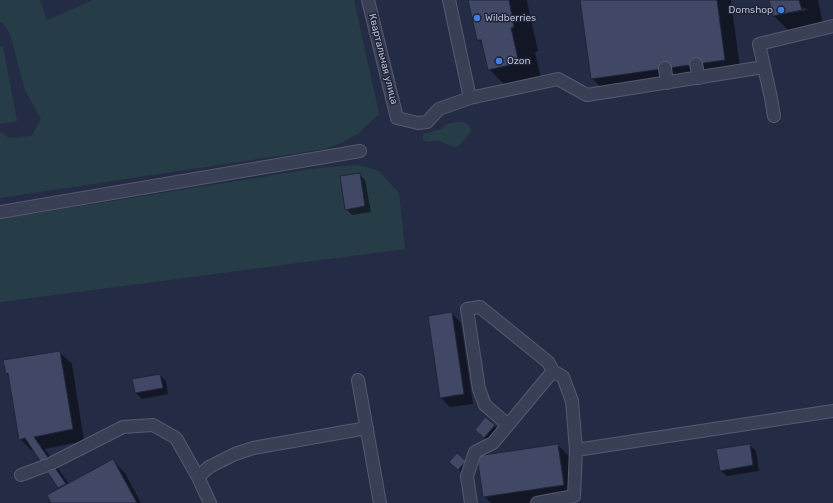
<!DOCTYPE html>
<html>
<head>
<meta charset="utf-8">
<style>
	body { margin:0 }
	canvas { display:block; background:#242c45 }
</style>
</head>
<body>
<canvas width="833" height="503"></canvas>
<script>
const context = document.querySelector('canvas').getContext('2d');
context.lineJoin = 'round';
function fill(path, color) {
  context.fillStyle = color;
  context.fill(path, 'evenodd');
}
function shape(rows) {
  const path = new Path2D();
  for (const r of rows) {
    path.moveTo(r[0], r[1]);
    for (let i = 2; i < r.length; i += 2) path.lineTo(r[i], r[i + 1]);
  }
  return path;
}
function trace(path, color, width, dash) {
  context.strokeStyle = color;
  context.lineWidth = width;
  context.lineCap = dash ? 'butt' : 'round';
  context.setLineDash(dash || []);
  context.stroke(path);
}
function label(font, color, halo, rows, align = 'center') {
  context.font = font + ' Rubik,sans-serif';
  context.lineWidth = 3;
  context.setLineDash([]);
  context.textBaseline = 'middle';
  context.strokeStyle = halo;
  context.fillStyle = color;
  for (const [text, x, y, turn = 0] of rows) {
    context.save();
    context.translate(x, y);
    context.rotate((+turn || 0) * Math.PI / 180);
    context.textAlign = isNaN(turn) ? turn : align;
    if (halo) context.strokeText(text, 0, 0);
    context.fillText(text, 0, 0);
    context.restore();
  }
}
fill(shape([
	[0,0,40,0,47,20,91,1,91,0,354,0,379,114,358,134,341,143,325,149,0,198,0,132,9,138,32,136,41,119,25,90,10,34,3,23,0,22],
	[3,46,17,121,0,124,0,47],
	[456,122,463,122,468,124,470,128,471,131,461,144,456,147,451,146,437,140,428,142,425,141,423,139,423,134,441,129,447,124],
	[359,165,379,171,399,193,405,249,1,302,0,302,0,219,318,168]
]), '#263c46');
fill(shape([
	[469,0,526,0,527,1,538,51,535,52,543,87,513,94,489,69,483,45,478,40],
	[581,0,731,0,741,76,608,95,592,78],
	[770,0,818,0,825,34,798,40,774,16],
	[806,8,807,10,790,13,790,11],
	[359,174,365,180,371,212,352,215,346,209],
	[452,313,461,323,473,404,450,407,441,398],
	[59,352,72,364,84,441,45,449,69,484,113,461,125,473,141,503,52,503,60,489,34,451,32,451,20,439,10,377,6,374],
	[160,375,166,381,168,394,142,399,136,393,134,380],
	[494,425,503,435,494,446,476,430],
	[558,445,570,457,576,497,535,503,491,503,484,496],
	[750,445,756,451,759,471,727,476,720,470],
	[451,462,465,462,474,471,468,478]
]), '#0007');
const building = shape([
	[468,0,509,0,514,27,511,28,519,63,488,70,481,40,477,40,468,0],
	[580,0,717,0,725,60,591,79,580,0],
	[769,0,799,0,802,10,773,16,769,0],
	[360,173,365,206,345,210,340,176,360,173],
	[452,312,464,394,440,398,428,316,452,312],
	[60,351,73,429,34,437,66,484,58,488,25,438,19,440,8,373,6,374,3,360,60,351],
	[160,374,163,388,135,393,132,379,160,374],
	[485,417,495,425,484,438,475,430,485,417],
	[558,444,564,485,483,497,477,456,558,444],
	[750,444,753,465,720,471,716,449,750,444],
	[457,453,466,461,458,470,449,462,457,453],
	[113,459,137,503,51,503,47,495,113,459]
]);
fill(building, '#414866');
trace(building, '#20253c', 1);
const minor = shape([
	[368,0,397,118,418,123,427,122,439,109,470,98,558,79,587,95,764,67],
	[449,0,470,98],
	[696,64,699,78],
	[665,68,667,83],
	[774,116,771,98,759,44,833,26],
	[0,212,360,151],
	[358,380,380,503],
	[576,450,833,411],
	[52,463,123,427,153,425,176,438,198,477,210,503],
	[21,475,45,466],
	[198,477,209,467,235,454,253,448,367,428],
	[471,503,467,476,475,452,493,443,553,371,548,362,480,307,467,309,479,389,485,405,508,425],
	[537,503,574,496,576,450,572,401,563,377,553,371]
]);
trace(minor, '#555a6f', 14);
trace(minor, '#393f54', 12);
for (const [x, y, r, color] of [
	[781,10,4,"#3f7fe0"],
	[477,18,4,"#3f7fe0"],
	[499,61,4,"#3f7fe0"]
]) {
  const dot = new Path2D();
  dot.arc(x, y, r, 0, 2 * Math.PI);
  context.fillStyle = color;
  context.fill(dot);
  trace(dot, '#1e233a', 1.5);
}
label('10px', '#b7bbce', '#1e233a', [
	["Domshop",773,10,"right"],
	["Wildberries",485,18],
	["Ozon",507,61]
], 'left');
label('10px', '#b7bbce', '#1e233a', [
	["Квартальная улица",383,59,76]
]);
</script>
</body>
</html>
